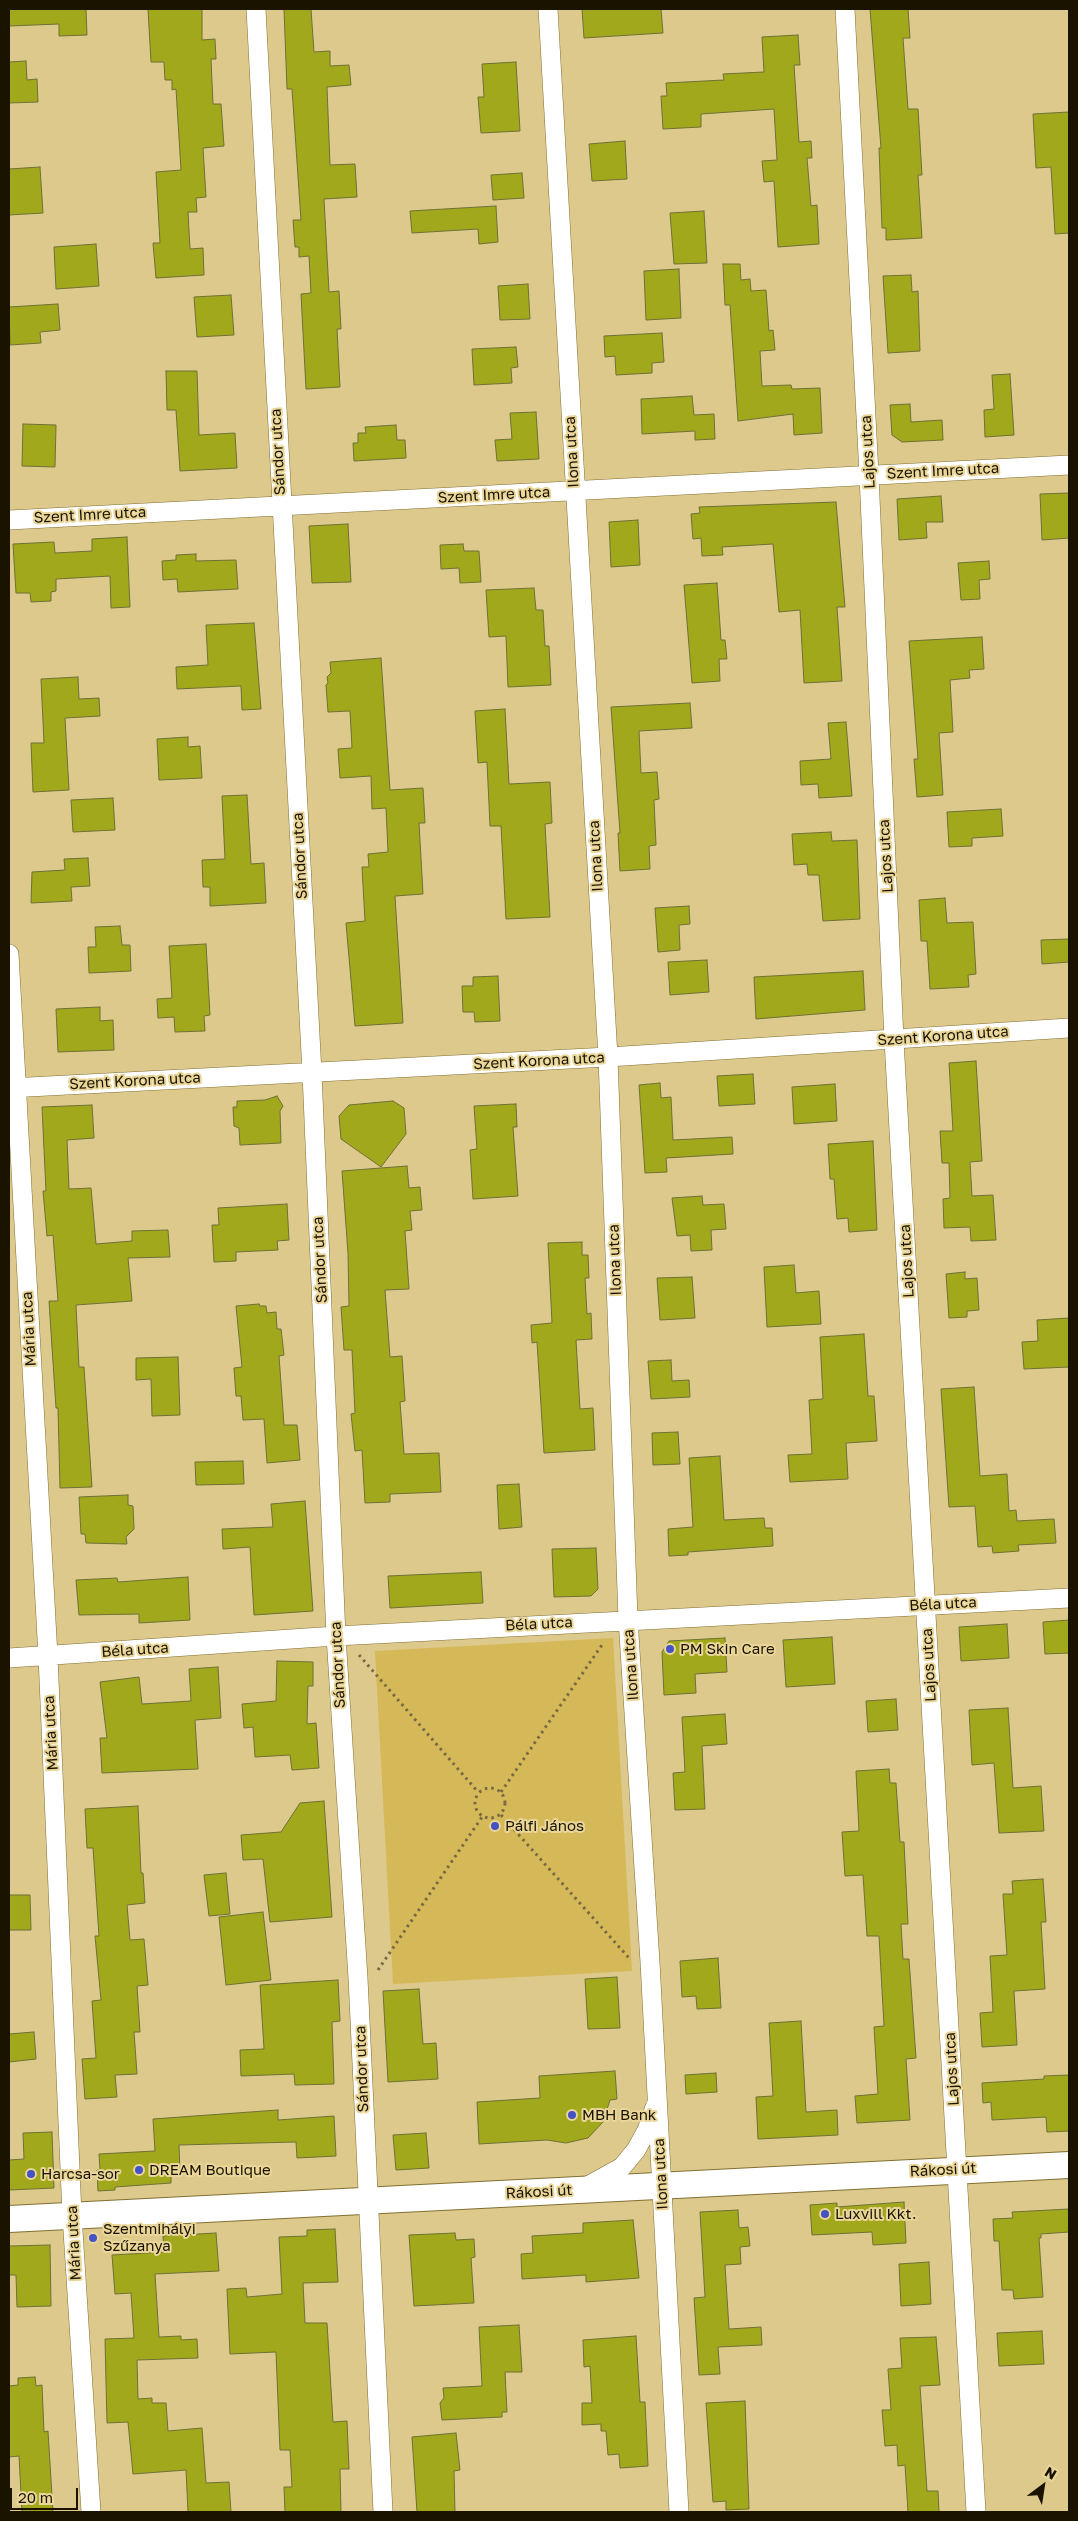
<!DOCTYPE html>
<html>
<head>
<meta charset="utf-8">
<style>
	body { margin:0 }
	#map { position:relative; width:1078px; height:2521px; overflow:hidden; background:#ddc98b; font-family:"Golos Text",sans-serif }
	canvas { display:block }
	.frame { position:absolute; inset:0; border:10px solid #1a1300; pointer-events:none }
	.north { position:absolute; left:1018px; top:2461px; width:50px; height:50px; -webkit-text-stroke:4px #ead698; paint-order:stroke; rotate:31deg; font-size:14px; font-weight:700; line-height:20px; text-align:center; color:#1a1300 }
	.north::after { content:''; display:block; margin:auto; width:18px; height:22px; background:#1a1300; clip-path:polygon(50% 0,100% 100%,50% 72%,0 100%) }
	.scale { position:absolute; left:10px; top:2488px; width:68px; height:22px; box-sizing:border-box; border:2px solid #1a1300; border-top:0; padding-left:6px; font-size:15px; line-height:18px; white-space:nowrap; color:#1a1300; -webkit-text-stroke:4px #ead698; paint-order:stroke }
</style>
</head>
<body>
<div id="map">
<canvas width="1078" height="2521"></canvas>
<div class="frame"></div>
<div class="north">N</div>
<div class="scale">20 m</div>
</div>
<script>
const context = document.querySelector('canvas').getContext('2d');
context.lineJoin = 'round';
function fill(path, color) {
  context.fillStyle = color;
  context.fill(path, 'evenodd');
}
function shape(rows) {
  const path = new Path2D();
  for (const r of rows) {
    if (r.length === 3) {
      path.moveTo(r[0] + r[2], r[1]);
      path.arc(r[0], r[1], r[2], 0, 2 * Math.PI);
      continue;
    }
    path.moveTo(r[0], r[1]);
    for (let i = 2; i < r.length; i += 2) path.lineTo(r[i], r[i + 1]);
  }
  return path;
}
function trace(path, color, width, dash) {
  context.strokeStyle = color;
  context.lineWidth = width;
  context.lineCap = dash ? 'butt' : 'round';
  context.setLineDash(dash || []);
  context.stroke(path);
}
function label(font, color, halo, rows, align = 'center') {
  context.font = font + ' "Golos Text",sans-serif';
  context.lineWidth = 4;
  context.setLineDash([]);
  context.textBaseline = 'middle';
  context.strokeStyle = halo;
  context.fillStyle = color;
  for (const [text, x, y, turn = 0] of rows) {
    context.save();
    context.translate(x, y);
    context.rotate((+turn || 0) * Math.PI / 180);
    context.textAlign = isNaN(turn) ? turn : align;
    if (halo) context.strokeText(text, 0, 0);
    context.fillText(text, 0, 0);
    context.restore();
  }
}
fill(shape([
	[613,1638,632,1971,393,1984,375,1651]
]), '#d5b858');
const building = shape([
	[9,9,86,9,87,35,59,36,59,24,9,26,9,9],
	[148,9,202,9,202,40,215,39,216,59,211,59,213,104,221,104,224,146,203,148,206,197,196,198,197,212,188,212,190,249,203,248,204,275,156,278,153,243,160,243,156,172,181,170,176,89,172,90,172,80,165,80,164,62,151,62,148,9],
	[284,9,311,9,314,52,330,51,330,66,349,65,351,85,327,87,330,165,355,164,357,197,324,199,329,292,339,291,341,329,337,329,340,387,306,389,301,294,311,293,309,256,299,257,299,247,295,247,293,220,301,220,292,89,287,89,284,9],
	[582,9,661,9,663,33,584,38,582,9],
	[870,9,908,9,910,38,903,38,908,109,918,109,922,175,918,175,922,238,886,240,886,228,882,228,879,148,881,148,870,9],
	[798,35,800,65,794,65,799,142,811,141,812,158,807,158,811,206,817,205,819,244,778,247,774,181,764,182,762,161,777,160,774,109,701,114,701,127,663,129,661,96,667,96,666,83,724,80,723,74,764,72,762,37,798,35],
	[26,61,27,80,37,79,38,102,9,103,9,62,26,61],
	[516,62,520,131,481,133,478,97,484,97,482,64,516,62],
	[1069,112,1069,233,1055,234,1051,167,1036,168,1033,114,1069,112],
	[625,141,627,179,592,181,589,144,625,141],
	[40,167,43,213,9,215,9,169,40,167],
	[522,173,524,198,493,200,491,175,522,173],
	[496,206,498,242,479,244,478,229,412,233,410,211,496,206],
	[704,211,707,263,674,264,670,213,704,211],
	[96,244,99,286,56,289,54,247,96,244],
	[723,264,740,264,741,280,750,279,751,291,766,290,769,331,773,330,775,350,760,351,762,386,791,385,792,389,820,388,822,433,794,435,793,414,738,421,730,305,725,305,723,264],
	[679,269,681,318,646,320,644,271,679,269],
	[911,275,912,292,918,291,920,351,888,353,883,276,911,275],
	[528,284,530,319,500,320,498,286,528,284],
	[231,295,234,335,197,337,194,297,231,295],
	[58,304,60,330,40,332,41,343,10,345,9,307,58,304],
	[662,333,664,362,652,363,652,373,616,375,615,356,605,357,604,336,662,333],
	[516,347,518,367,511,368,512,383,474,385,472,349,516,347],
	[166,371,197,371,199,435,235,433,237,468,180,471,176,410,167,410,166,371],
	[1010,374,1014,435,985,437,984,410,994,409,992,375,1010,374],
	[692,396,694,415,714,414,715,439,695,440,695,431,642,434,641,399,692,396],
	[910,404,911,422,942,420,943,440,902,442,892,435,890,405,910,404],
	[536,412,539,459,497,461,495,440,512,439,510,413,536,412],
	[23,424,56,425,55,467,22,466,23,424],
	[396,425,397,440,405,440,406,458,354,461,353,443,358,443,358,433,366,433,365,427,396,425],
	[1069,493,1069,538,1042,540,1040,494,1069,493],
	[941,496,943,522,926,522,927,538,899,540,897,499,941,496],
	[836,502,845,607,837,607,842,681,804,683,800,610,779,612,773,544,722,547,723,555,702,556,701,538,693,539,691,514,700,513,699,507,836,502],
	[638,520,640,565,611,567,609,522,638,520],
	[348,524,351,582,312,583,309,526,348,524],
	[127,537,130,607,111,608,110,576,56,579,56,591,51,592,51,601,31,602,30,593,16,593,13,544,54,542,55,553,92,551,92,539,127,537],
	[463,544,464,551,479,551,481,582,460,583,459,568,441,569,440,545,463,544],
	[196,554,196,561,236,560,238,589,178,592,177,579,163,580,162,561,176,560,176,555,196,554],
	[989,561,990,579,979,580,980,599,961,600,958,563,989,561],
	[717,583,721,640,725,640,727,659,719,659,720,681,692,683,684,585,717,583],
	[534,588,536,610,543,610,545,646,549,646,551,685,508,687,506,636,489,637,486,590,534,588],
	[254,623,261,709,242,710,241,686,177,689,176,667,208,665,206,625,254,623],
	[982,637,984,669,969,670,970,678,950,680,953,732,939,733,943,795,917,797,914,759,918,759,909,641,982,637],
	[381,658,390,790,423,788,425,823,419,823,423,894,395,896,403,1023,355,1026,346,923,365,921,362,867,369,867,368,854,388,852,386,808,372,809,371,776,340,778,338,749,352,748,350,711,328,712,326,685,328,683,327,677,331,673,330,662,381,658],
	[78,677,79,699,99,698,100,716,65,718,69,790,33,792,31,743,44,743,41,679,78,677],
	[690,703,692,728,639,731,641,773,657,772,659,799,654,800,656,845,649,846,650,869,620,871,618,833,620,833,611,707,690,703],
	[505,709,509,784,550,782,552,823,545,824,550,917,506,919,501,826,490,826,487,762,478,763,475,711,505,709],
	[846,722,852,796,819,798,818,784,801,785,800,761,831,759,828,723,846,722],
	[188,737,188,747,200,746,202,778,159,780,157,739,188,737],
	[247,795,251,864,264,863,266,903,210,906,210,887,203,887,202,860,225,859,222,796,247,795],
	[113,798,115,830,73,832,71,800,113,798],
	[1001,809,1003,836,972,838,972,846,949,847,947,812,1001,809],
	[831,832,832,841,857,840,860,919,823,921,819,875,808,875,807,864,794,865,792,834,831,832],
	[88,858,90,886,71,887,72,901,31,903,32,872,65,870,64,859,88,858],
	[945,898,947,923,973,922,976,974,968,975,969,987,930,989,927,941,921,941,919,900,945,898],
	[689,906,690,924,679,925,680,950,658,952,655,908,689,906],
	[120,926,122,945,130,945,131,971,89,973,88,947,96,947,95,927,120,926],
	[1069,939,1069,962,1042,964,1041,940,1069,939],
	[206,944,210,1015,204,1016,205,1031,175,1032,174,1017,158,1018,157,999,172,998,169,946,206,944],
	[707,960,709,992,670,995,668,962,707,960],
	[863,971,865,1010,756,1019,754,977,863,971],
	[498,976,500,1021,475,1022,474,1012,463,1012,462,986,473,986,473,977,498,976],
	[100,1007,100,1021,113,1020,114,1050,58,1052,56,1009,100,1007],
	[976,1061,982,1161,970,1162,972,1196,993,1195,996,1240,971,1241,970,1227,944,1228,943,1199,950,1198,949,1163,942,1163,940,1131,953,1131,949,1063,976,1061],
	[753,1074,755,1104,719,1106,717,1076,753,1074],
	[660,1083,661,1098,671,1097,673,1140,732,1137,733,1154,666,1158,667,1172,645,1173,639,1085,660,1083],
	[835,1084,837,1121,794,1124,792,1087,835,1084],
	[277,1096,283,1106,280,1111,281,1143,240,1145,239,1128,234,1126,233,1107,237,1107,237,1101,265,1100,277,1096],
	[393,1101,404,1108,406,1134,381,1167,341,1139,339,1116,349,1105,393,1101],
	[516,1104,517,1127,513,1127,518,1196,473,1199,470,1150,477,1149,474,1106,516,1104],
	[92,1105,94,1138,67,1140,69,1189,91,1188,96,1244,132,1241,132,1231,168,1230,170,1257,128,1258,132,1301,76,1305,79,1367,84,1367,92,1487,60,1488,58,1408,56,1408,49,1301,58,1301,53,1235,47,1236,43,1191,46,1191,42,1107,92,1105],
	[873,1141,877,1230,849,1232,848,1218,837,1219,834,1179,830,1179,828,1144,873,1141],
	[407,1166,409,1188,420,1187,422,1210,410,1211,412,1230,405,1231,409,1289,385,1290,390,1357,402,1356,405,1401,400,1402,404,1454,439,1453,441,1492,390,1494,390,1502,365,1503,362,1450,355,1451,351,1414,355,1413,352,1350,344,1350,341,1307,349,1306,348,1253,342,1171,407,1166],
	[702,1196,703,1205,724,1204,726,1229,711,1230,712,1250,691,1251,690,1235,677,1236,672,1198,702,1196],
	[287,1204,289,1240,277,1241,278,1250,236,1252,236,1261,214,1262,212,1225,219,1225,218,1208,287,1204],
	[582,1242,582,1255,588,1255,589,1278,585,1278,587,1314,591,1313,592,1339,576,1340,580,1409,593,1408,595,1450,544,1453,537,1342,532,1343,531,1325,552,1323,548,1243,582,1242],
	[794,1265,796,1293,819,1291,821,1324,767,1327,764,1267,794,1265],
	[965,1272,965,1279,977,1278,979,1310,967,1311,967,1317,949,1318,946,1274,965,1272],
	[692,1277,695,1318,660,1320,657,1278,692,1277],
	[259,1304,260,1306,266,1306,267,1313,276,1312,277,1329,281,1329,284,1355,279,1356,284,1425,297,1425,300,1460,267,1463,264,1419,243,1420,241,1396,236,1396,234,1368,242,1367,236,1306,259,1304],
	[1069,1318,1069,1367,1024,1369,1022,1342,1038,1341,1037,1320,1069,1318],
	[864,1334,868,1396,874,1396,877,1441,846,1443,848,1479,790,1482,788,1455,812,1454,809,1400,823,1399,820,1337,864,1334],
	[178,1357,180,1415,152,1416,151,1379,136,1380,136,1358,178,1357],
	[671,1360,672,1381,689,1380,690,1397,651,1399,648,1361,671,1360],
	[974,1387,980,1476,1007,1474,1009,1511,1016,1510,1017,1521,1054,1519,1056,1543,1018,1545,1019,1551,993,1553,992,1546,978,1547,975,1506,949,1507,941,1389,974,1387],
	[678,1432,680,1464,653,1465,652,1433,678,1432],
	[720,1456,724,1520,764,1518,765,1528,772,1528,773,1546,688,1552,688,1555,669,1556,668,1529,693,1527,689,1458,720,1456],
	[243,1461,244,1484,196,1485,195,1462,243,1461],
	[519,1484,522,1527,499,1529,497,1485,519,1484],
	[128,1495,128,1505,133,1506,134,1529,126,1537,127,1544,86,1543,85,1534,81,1534,79,1497,128,1495],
	[305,1501,313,1611,254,1615,250,1547,223,1549,222,1529,273,1527,271,1504,305,1501],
	[596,1548,598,1589,591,1596,554,1597,552,1549,596,1548],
	[481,1572,483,1603,390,1608,388,1576,481,1572],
	[188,1577,190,1620,139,1623,139,1614,79,1615,76,1580,117,1578,118,1582,188,1577],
	[1069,1620,1069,1653,1045,1654,1043,1622,1069,1620],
	[1007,1624,1009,1658,961,1661,959,1627,1007,1624],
	[832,1637,835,1684,786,1687,783,1640,832,1637],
	[725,1638,727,1672,695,1674,696,1693,664,1695,662,1652,669,1641,725,1638],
	[277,1661,313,1662,313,1686,308,1686,307,1724,316,1723,319,1768,292,1770,290,1755,255,1757,253,1727,244,1728,242,1704,276,1701,277,1661],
	[218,1667,221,1718,195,1720,198,1769,102,1773,100,1738,107,1738,100,1682,139,1677,142,1704,191,1701,189,1669,218,1667],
	[896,1699,898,1730,868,1732,866,1701,896,1699],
	[1008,1708,1013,1788,1041,1786,1044,1831,999,1833,994,1763,972,1765,969,1710,1008,1708],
	[725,1714,727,1744,702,1746,705,1809,675,1810,673,1773,685,1772,682,1717,725,1714],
	[889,1769,890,1783,896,1783,900,1842,904,1842,908,1924,901,1924,903,1959,909,1959,916,2058,906,2059,910,2120,857,2123,855,2096,878,2094,874,2027,884,2026,879,1936,867,1936,863,1875,845,1876,842,1832,859,1831,856,1771,889,1769],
	[324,1801,332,1917,270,1922,263,1859,243,1860,241,1835,281,1832,300,1803,324,1801],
	[138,1806,141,1873,143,1873,145,1903,127,1905,130,1940,144,1939,148,1985,137,1986,140,2032,134,2032,137,2074,115,2075,117,2097,85,2099,82,2059,96,2058,92,2001,101,2000,95,1936,99,1936,93,1848,87,1848,85,1809,138,1806],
	[226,1873,230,1914,209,1916,204,1875,226,1873],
	[1043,1879,1046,1922,1041,1922,1045,1989,1014,1991,1017,2045,982,2047,980,2013,993,2012,990,1956,1007,1955,1003,1894,1013,1894,1012,1881,1043,1879],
	[9,1895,30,1895,31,1930,9,1930,9,1895],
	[263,1912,271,1980,226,1985,219,1917,263,1912],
	[718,1958,721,2008,697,2009,696,1996,682,1997,680,1961,718,1958],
	[617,1977,620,2028,588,2029,585,1979,617,1977],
	[338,1980,340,2021,332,2022,334,2084,295,2085,294,2074,241,2076,240,2050,264,2049,260,1985,338,1980],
	[419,1989,423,2044,436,2043,438,2079,388,2082,383,1991,419,1989],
	[801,2021,806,2112,837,2110,838,2135,758,2139,756,2097,773,2096,769,2023,801,2021],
	[34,2032,36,2059,9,2062,9,2034,34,2032],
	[615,2071,617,2099,610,2100,603,2122,588,2138,566,2143,547,2140,479,2144,477,2102,540,2098,539,2076,615,2071],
	[716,2073,717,2092,686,2094,685,2075,716,2073],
	[1069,2075,1069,2131,1047,2132,1046,2117,992,2120,991,2102,983,2103,982,2083,1044,2079,1044,2076,1069,2075],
	[278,2110,278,2120,334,2116,336,2156,297,2158,296,2142,179,2145,180,2174,171,2174,171,2183,115,2187,115,2190,98,2191,97,2170,100,2170,99,2154,155,2151,153,2119,278,2110],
	[52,2132,54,2188,9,2190,9,2160,24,2159,23,2133,52,2132],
	[426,2133,429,2168,396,2170,393,2135,426,2133],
	[904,2202,906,2243,873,2245,872,2232,812,2235,810,2205,837,2203,837,2207,904,2202],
	[1069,2209,1069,2232,1041,2234,1041,2238,1039,2238,1043,2297,1014,2299,1013,2290,1002,2290,999,2241,994,2241,993,2219,1013,2218,1012,2212,1069,2209],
	[738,2210,739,2228,748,2227,750,2246,740,2247,741,2264,725,2265,729,2329,761,2327,762,2345,718,2347,720,2374,699,2375,694,2298,705,2297,700,2212,738,2210],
	[633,2220,639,2278,586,2282,586,2275,522,2279,521,2254,533,2253,532,2236,583,2233,583,2223,633,2220],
	[335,2229,338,2282,303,2283,305,2323,327,2323,333,2422,347,2421,349,2469,340,2469,341,2512,285,2512,284,2487,292,2487,290,2450,280,2450,276,2352,230,2354,227,2289,246,2288,247,2297,282,2294,279,2237,307,2236,307,2230,335,2229],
	[216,2233,219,2271,155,2274,159,2337,181,2336,181,2340,197,2339,198,2358,137,2360,138,2399,152,2398,152,2403,166,2403,168,2431,202,2428,206,2483,229,2482,231,2512,188,2512,186,2470,133,2474,128,2422,107,2423,105,2339,134,2338,131,2293,115,2294,112,2255,164,2252,163,2236,216,2233],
	[455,2233,456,2240,474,2239,475,2257,471,2258,474,2303,414,2306,409,2235,455,2233],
	[50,2245,51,2306,17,2307,16,2275,9,2275,9,2246,50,2245],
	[929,2262,931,2304,901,2306,899,2264,929,2262],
	[519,2325,522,2372,505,2372,507,2412,502,2412,502,2417,442,2420,440,2403,444,2398,443,2388,482,2386,479,2327,519,2325],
	[1042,2331,1044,2364,999,2366,997,2333,1042,2331],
	[636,2336,640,2402,645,2402,648,2466,620,2468,619,2454,608,2455,606,2431,601,2431,601,2424,582,2425,582,2403,592,2403,590,2366,584,2367,583,2340,636,2336],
	[936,2337,940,2385,920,2386,927,2491,938,2491,939,2512,908,2512,905,2465,898,2466,897,2445,885,2446,882,2410,891,2410,888,2369,902,2368,900,2338,936,2337],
	[35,2377,36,2386,42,2385,44,2432,48,2431,53,2512,22,2512,19,2456,9,2457,9,2386,18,2385,18,2378,35,2377],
	[745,2401,749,2509,726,2510,726,2501,713,2502,706,2403,745,2401],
	[456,2433,460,2470,454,2471,455,2512,417,2512,412,2437,456,2433]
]);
fill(building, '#a1a81c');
trace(building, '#6d7135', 1);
const minor = shape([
	[256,9,312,1073,336,1636,358,1978,383,2512],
	[548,9,608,1057,628,1619,650,1962,679,2512],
	[845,9,869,475,894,1040,976,2512],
	[9,520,1069,465],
	[9,954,48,1656,72,2215,91,2512],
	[9,1088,608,1057,1069,1028],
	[9,1658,336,1636,1069,1598],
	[586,2187,622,2167,636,2150,647,2130,655,2107]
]);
const secondary = shape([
	[9,2219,1069,2165]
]);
trace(minor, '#816f33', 20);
trace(secondary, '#816f33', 28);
trace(shape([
	[359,1655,478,1792],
	[490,1803,15],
	[501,1792,604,1642],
	[501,1815,629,1958],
	[378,1970,482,1817]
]), '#786a43', 3, [2.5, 4]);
trace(minor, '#fff', 19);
trace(secondary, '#fff', 26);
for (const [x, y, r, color] of [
	[670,1649,5,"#4452c6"],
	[495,1826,5,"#4452c6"],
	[572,2115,5,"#4452c6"],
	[139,2170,5,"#4452c6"],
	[31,2174,5,"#4452c6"],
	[825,2214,5,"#4452c6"],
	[93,2238,5,"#4452c6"]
]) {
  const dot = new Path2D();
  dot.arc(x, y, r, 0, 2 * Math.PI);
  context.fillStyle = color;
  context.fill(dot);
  trace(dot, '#ead698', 2);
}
label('15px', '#1a1300', '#ead698', [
	["Sándor utca",278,452,-93],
	["Ilona utca",572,452,-93],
	["Lajos utca",868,452,-93],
	["Szent Imre utca",943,471,-3],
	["Szent Imre utca",494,495,-3],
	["Szent Imre utca",90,515,-3],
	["Sándor utca",300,856,-93],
	["Ilona utca",596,856,-93],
	["Lajos utca",886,856,-93],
	["Szent Korona utca",943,1036,-4],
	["Szent Korona utca",539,1061,-3],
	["Szent Korona utca",135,1081,-3],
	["Sándor utca",320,1260,-93],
	["Ilona utca",615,1260,-92],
	["Lajos utca",907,1261,-93],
	["Mária utca",29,1329,-93],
	["Béla utca",943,1604,-3],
	["Béla utca",539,1624,-3],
	["Béla utca",135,1650,-4],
	["Sándor utca",338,1665,-93],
	["Ilona utca",631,1665,-94],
	["Lajos utca",929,1665,-93],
	["Mária utca",51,1733,-93],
	["Sándor utca",362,2069,-92],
	["Lajos utca",952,2069,-93],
	["Rákosi út",943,2170,-3],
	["Ilona utca",661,2174,-93],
	["Rákosi út",539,2192,-3],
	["Mária utca",74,2243,-93]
]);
label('15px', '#1a1300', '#ead698', [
	["PM Skin Care",680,1649],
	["Pálfi János",505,1826],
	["MBH Bank",582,2115],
	["DREAM Boutique",149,2170],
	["Harcsa-sor",41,2174],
	["Luxvill Kkt.",835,2214],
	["Szentmihályi",103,2229],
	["Szűzanya",103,2246]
], 'left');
</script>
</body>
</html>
